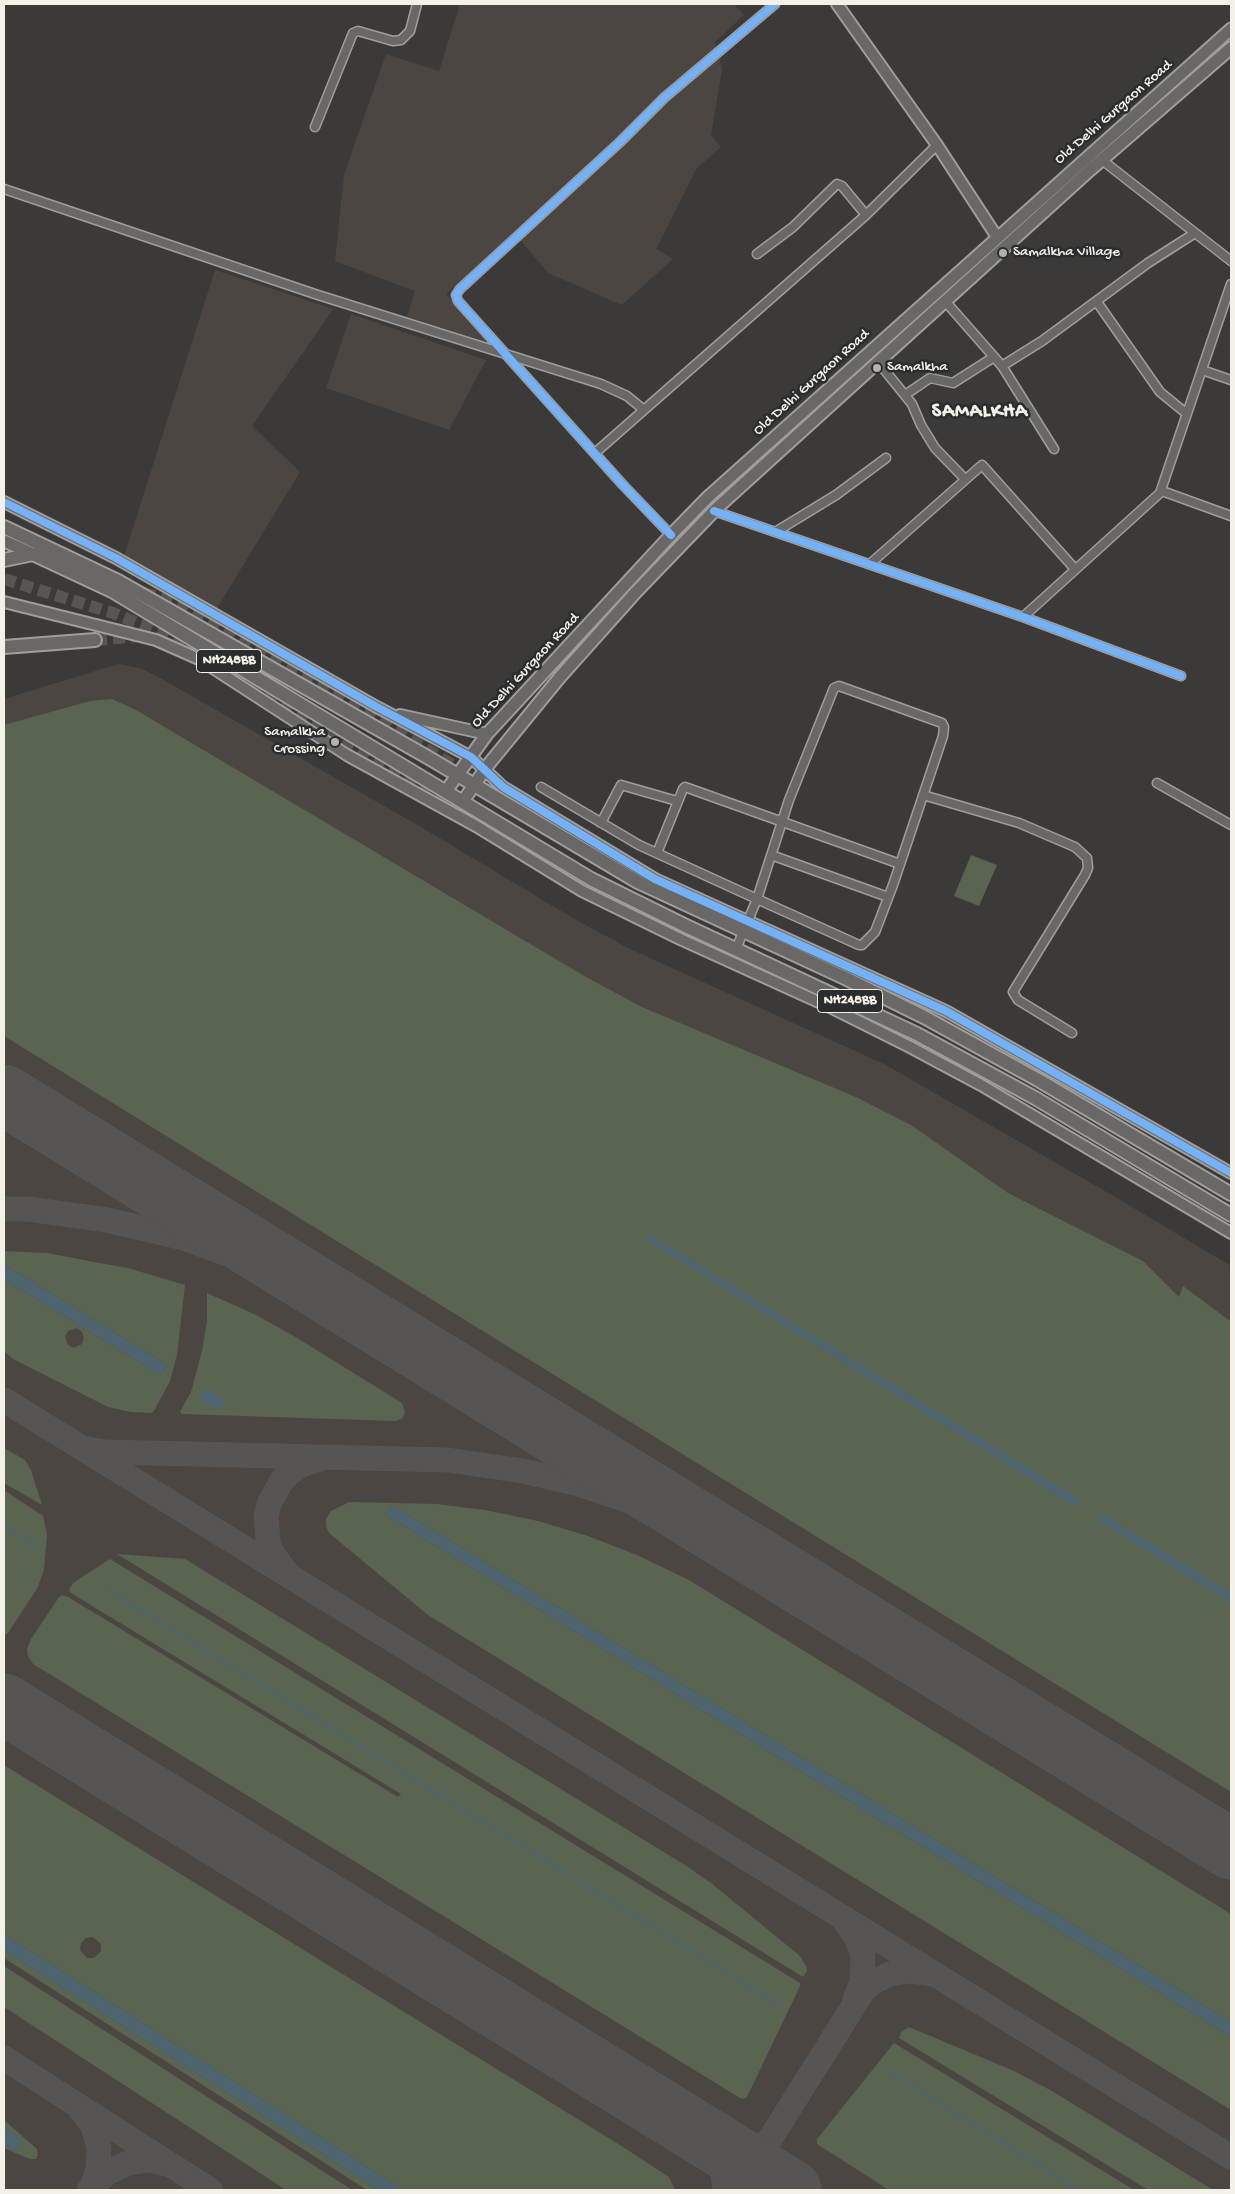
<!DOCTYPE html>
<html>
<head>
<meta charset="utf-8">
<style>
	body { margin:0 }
	#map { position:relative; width:1235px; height:2194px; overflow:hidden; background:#3c3a39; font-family:"Gochi Hand",sans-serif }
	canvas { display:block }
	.frame { position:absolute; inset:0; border:5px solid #f4f1e8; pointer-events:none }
</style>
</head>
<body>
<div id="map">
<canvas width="1235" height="2194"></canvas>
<div class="frame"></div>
</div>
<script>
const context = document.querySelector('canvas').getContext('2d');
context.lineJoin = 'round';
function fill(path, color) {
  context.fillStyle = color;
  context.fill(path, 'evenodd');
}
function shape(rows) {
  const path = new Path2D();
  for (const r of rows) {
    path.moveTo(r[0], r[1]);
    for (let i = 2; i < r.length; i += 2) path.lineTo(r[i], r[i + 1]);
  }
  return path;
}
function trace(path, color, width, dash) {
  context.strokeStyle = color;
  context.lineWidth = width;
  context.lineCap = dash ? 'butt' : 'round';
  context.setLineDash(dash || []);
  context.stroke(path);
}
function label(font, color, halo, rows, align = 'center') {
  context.font = font + ' "Gochi Hand",sans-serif';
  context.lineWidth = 5;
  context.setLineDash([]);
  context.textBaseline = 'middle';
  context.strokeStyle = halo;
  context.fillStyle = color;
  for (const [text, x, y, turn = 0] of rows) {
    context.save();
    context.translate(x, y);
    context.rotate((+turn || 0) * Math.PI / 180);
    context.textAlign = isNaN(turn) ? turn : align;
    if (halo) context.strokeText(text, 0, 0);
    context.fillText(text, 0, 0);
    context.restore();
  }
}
fill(shape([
	[460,4,734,4,744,15,715,42,722,69,711,135,721,147,696,169,656,249,673,259,622,305,548,273,515,234,446,294,490,343,407,317,415,291,335,261,344,175,386,54,439,71],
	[215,270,333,309,252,426,300,472,217,608,124,556],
	[351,314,486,360,449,430,326,388],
	[118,664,140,668,162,679,421,827,571,917,628,948,886,1065,1122,1201,1231,1266,1231,2190,4,2190,4,699]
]), '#4b4642');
fill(shape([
	[112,699,136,710,586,977,642,1007,858,1098,911,1125,1008,1193,1143,1261,1179,1297,1183,1286,1230,1321,1231,1792,4,1036,4,725,90,701],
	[971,855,997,865,979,906,954,896],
	[4,1251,47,1253,94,1262,128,1268,185,1285,177,1355,170,1381,154,1411,152,1413,130,1412,108,1407,13,1359,4,1351,4,1279,160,1375,167,1365,4,1264],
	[77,1328,82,1332,84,1338,82,1344,74,1348,68,1345,65,1337,68,1331],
	[207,1293,254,1314,294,1336,402,1403,405,1413,402,1419,395,1421,182,1414,180,1412,191,1392,202,1351,207,1321],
	[4,1448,25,1460,31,1470,42,1505,4,1483],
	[4,1490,43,1516,47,1535,44,1569,38,1587,8,1633,4,1636],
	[349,1502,437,1504,485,1510,538,1521,588,1536,637,1555,689,1580,1231,1914,1231,2022,392,1505,386,1515,1231,2037,1231,2110,428,1615,329,1533,326,1526,326,1519,331,1511],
	[117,1554,185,1559,685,1865,711,1883,800,1956,806,1966,807,1971,803,1977],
	[110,1559,800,1983,800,1986,747,2097,744,2099,740,2098,33,1664,28,1656,27,1649,31,1639,59,1597,63,1595,68,1597,398,1797,401,1794,71,1593,69,1590,73,1583],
	[4,1765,623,2147,669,2177,675,2190,403,2190,4,1934],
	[93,1937,101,1944,101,1951,94,1958,87,1958,80,1950,81,1943,86,1938],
	[4,1950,379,2190,367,2190,4,1958],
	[4,1966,352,2190,286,2190,4,2007],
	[909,2027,1014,2071,1052,2091,1213,2190,1148,2190,899,2038,901,2032],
	[894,2043,1134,2190,889,2190,817,2144,817,2139],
	[4,2120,37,2149,38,2155,36,2159,30,2159,4,2148,4,2144,15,2151,22,2139,4,2127]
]), '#596550');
fill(shape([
	[649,1234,1081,1500,1076,1507,646,1240],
	[4,1264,167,1365,160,1375,4,1279],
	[206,1388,225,1401,218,1411,199,1399],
	[392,1505,1231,2022,1231,2037,386,1515],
	[1102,1513,1231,1593,1231,1603,1097,1520],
	[4,1934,403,2190,379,2190,4,1950],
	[4,2127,23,2139,15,2151,4,2144]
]), '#4e6570');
trace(shape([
	[4,1526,34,1545],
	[105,1588,781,2006],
	[886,2070,1080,2190]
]), '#4e6570', 2.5);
trace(shape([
	[4,1209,28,1209,107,1220,184,1238,273,1271,306,1286,385,1329],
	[4,1400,1231,2157],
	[88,1449,106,1452,448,1460,523,1471,575,1483,653,1509,684,1523,772,1567],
	[286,1572,272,1553,268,1541,266,1516,269,1504,282,1480,291,1472,302,1465,320,1459],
	[4,1712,63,1741],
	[845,1921,856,1937,863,1955,862,1983,855,1999],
	[4,2058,210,2190],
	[80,2109,93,2126,99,2147,98,2168,93,2185],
	[683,2124,707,2143,713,2151,723,2171,725,2190],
	[89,2190,107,2173,128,2163,148,2160,167,2164],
	[738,2190,863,1991,871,1983,890,1974,910,1971,931,1974]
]), '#565554', 25);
trace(shape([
	[4,1095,1231,1849],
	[4,1704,791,2190]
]), '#565554', 61);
trace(shape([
	[4,579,113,613,167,635,498,832,620,902,789,984],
	[143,593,182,604,635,873,653,882],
	[95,640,140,636],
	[902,999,950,1025]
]), '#585553', 12, [12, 6]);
const minor = shape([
	[315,127,353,33,358,31,393,41,401,40,410,31,417,4],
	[1102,160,1231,261],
	[4,189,318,295,601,384,627,396,644,410],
	[757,254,793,227,837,184,842,186,866,215],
	[945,301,1002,366,1054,449],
	[1097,302,1160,392,1187,414],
	[878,362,912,404,921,425,935,448,965,479],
	[1002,366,1042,341,1148,263,1195,233],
	[1202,370,1231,380],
	[905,395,930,378,953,383,994,357],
	[595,453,866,215,937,145],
	[1162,491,1231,516],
	[714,511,1023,617,1181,676],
	[777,531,836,495,886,458],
	[671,535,623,485,458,301,456,295,460,289,620,142,664,98,775,4],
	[871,563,982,465,1075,569],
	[1023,617,1160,493,1231,284],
	[1157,783,1231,825],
	[541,787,639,845,757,899,859,945,862,945,875,932,893,885,943,736,944,727,942,723,839,686,834,688,789,800,757,899,736,949],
	[923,795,1019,823,1075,847,1087,858,1088,868,1085,875,1013,992,1018,1000,1072,1033],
	[601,823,621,785,677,801],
	[657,853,683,789,685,787,900,864],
	[771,855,888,897]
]);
const tertiary = shape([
	[837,4,937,145,997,237],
	[4,502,116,558,375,706,471,757,503,787,655,879,946,1011,1231,1173],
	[4,602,156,640,199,659,347,755,476,826,582,891,680,939,834,1009,910,1047,981,1085,1231,1233],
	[400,715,487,734]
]);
const secondary = shape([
	[4,541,33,554],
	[446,791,487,734,671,535,708,497,1231,29],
	[463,801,488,765,560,677,636,592,717,508,1090,170,1231,48]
]);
const trunk = shape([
	[4,527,118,581,429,758,638,882,845,978,924,1017,1040,1081,1231,1194],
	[4,560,33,554,112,591,591,879,686,926,917,1034,1035,1098,1231,1215],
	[4,647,95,640]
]);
trace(minor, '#9f9e9b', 11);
trace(tertiary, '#9f9e9b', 14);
trace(secondary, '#9f9e9b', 15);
trace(trunk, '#9f9e9b', 16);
trace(minor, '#696866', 8);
trace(tertiary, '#696866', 10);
trace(secondary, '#696866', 11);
trace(trunk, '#696866', 12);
trace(shape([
	[4,502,116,558,375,706,471,757,503,787,655,879,946,1011,1231,1173],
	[714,511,1023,617,1181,676],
	[671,535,623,485,458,301,456,295,460,289,620,142,664,98,775,4]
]), '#73b2f8', 8);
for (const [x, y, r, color] of [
	[1003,253,5,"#b4b1ab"],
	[877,368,5,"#b4b1ab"],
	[335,742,5,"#b4b1ab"]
]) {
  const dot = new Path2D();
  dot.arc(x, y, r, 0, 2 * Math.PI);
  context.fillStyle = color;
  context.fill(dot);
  trace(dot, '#2a2d2e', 2);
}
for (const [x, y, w] of [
	[229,661,65],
	[850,1001,65]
]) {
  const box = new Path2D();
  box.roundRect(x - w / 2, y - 11.5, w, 23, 4);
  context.fillStyle = '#2a2d2e';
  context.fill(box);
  trace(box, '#f4f1e8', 1);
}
label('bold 14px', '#f4f1e8', null, [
	["NH248BB",229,661],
	["NH248BB",850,1001]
]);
label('15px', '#f4f1e8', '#2a2d2e', [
	["Old Delhi Gurgaon Road",1114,113,-41],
	["Old Delhi Gurgaon Road",812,383,-42],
	["Old Delhi Gurgaon Road",526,671,-47]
]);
label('15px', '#f4f1e8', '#2a2d2e', [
	["Samalkha Village",1013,253],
	["Samalkha",887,368],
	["Samalkha",325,733,"right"],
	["Crossing",325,750,"right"]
], 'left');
context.letterSpacing = '1px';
label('bold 20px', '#f4f1e8', '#2a2d2e', [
	["SAMALKHA",980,413]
]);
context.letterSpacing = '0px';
</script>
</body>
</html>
